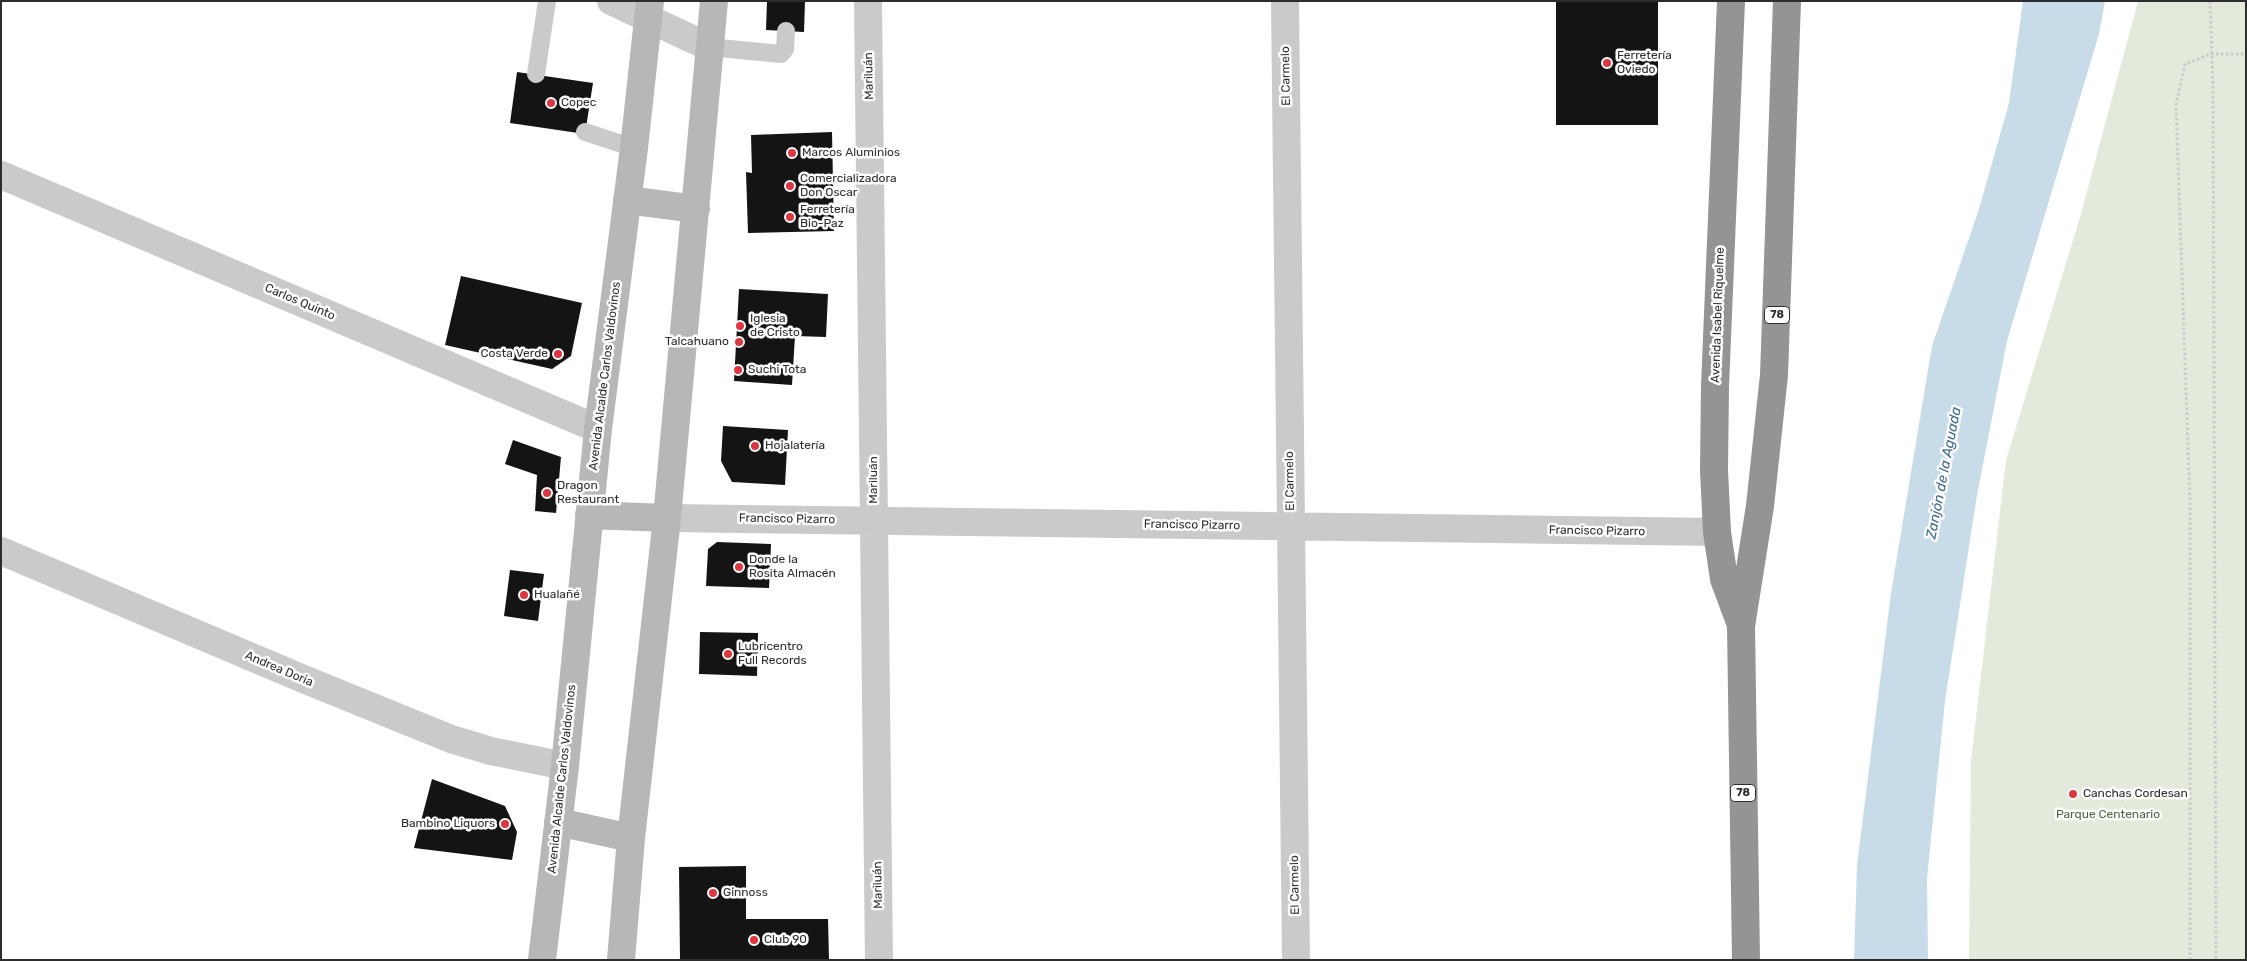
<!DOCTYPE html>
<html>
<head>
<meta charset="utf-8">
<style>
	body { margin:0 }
	#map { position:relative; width:2247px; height:961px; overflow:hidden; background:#fff; font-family:Rubik,sans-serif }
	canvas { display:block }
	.frame { position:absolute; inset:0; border:2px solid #2d2d2d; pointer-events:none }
</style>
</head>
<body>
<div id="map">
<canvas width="2247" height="961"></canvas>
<div class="frame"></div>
</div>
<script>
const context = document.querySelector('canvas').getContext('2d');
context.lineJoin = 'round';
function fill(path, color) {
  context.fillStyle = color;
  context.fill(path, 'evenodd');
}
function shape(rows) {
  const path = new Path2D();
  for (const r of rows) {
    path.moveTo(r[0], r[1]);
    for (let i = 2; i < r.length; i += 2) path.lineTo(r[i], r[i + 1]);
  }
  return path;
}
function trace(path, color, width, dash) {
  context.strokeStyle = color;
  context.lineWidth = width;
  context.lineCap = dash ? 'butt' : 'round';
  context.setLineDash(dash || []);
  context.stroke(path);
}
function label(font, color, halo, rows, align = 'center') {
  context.font = font + ' Rubik,sans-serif';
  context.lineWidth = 5;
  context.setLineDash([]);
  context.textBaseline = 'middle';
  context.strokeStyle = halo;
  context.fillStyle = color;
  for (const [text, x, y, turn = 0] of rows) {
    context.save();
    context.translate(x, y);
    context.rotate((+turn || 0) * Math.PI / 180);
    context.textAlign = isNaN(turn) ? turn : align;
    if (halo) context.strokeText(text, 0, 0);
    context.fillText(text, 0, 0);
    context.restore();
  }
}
fill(shape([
	[2138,1,2246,1,2246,960,1969,960,1971,761,2006,460,2081,214]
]), '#e3eadb');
fill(shape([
	[2023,1,2105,1,2099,34,2007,341,1977,495,1945,701,1927,878,1928,960,1854,960,1857,865,1891,593,1932,346,1979,209,2009,103]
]), '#c8dbe9');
fill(shape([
	[767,1,805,1,804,32,766,30],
	[1556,1,1658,1,1658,125,1556,125],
	[517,72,593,83,585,134,510,123],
	[832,132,834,231,748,233,746,172,752,173,751,135],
	[461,276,582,303,571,356,552,369,445,345],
	[739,289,828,294,826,337,795,336,792,385,734,381],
	[723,426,788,430,785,485,732,482,721,461],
	[513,440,561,457,556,513,535,511,537,475,505,464],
	[717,542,771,544,769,588,706,586,708,549],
	[510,570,544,574,538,621,504,616],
	[700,632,758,633,757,676,699,674],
	[432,779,505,806,517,832,512,860,414,848],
	[746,866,746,919,828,919,829,960,680,960,679,867]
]), '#141414');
trace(shape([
	[2210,1,2213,86,2216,960],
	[2190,960,2190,503,2176,104,2185,64,2211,54,2246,54]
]), '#cacaca', 3, [2.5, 2.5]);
trace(shape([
	[709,47,781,54,785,49,786,31],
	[536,74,547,1],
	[585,132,634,148]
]), '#cacaca', 18);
trace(shape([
	[611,1,709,47],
	[868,1,879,960],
	[1285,1,1296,960],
	[1,175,598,429],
	[667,518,1717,532],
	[1,551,301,678,451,739,491,751,565,766]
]), '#cacaca', 28);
trace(shape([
	[627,200,696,209],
	[589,515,667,518],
	[558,822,631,838],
	[542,960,565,766,598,429,634,148,650,1],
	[621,960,631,838,667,518,714,1]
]), '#b7b7b7', 28);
trace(shape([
	[1731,1,1715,386,1714,470,1717,532,1724,579,1740,622],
	[1746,960,1741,626,1760,506,1774,375,1787,1]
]), '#949494', 28);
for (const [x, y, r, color] of [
	[1607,63,5,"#dc3740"],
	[551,103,5,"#dc3740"],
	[792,153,5,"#dc3740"],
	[790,186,5,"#dc3740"],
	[790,217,5,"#dc3740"],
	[740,326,5,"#dc3740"],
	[739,342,5,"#dc3740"],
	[558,354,5,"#dc3740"],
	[738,370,5,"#dc3740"],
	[755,446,5,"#dc3740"],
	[547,493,5,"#dc3740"],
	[739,567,5,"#dc3740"],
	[524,595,5,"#dc3740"],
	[728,654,5,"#dc3740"],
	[2073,794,5,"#dc3740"],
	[505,824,5,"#dc3740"],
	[713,893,5,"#dc3740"],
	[754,940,5,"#dc3740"]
]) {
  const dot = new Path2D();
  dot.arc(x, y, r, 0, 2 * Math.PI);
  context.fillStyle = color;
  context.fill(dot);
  trace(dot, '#fff', 2);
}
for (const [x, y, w] of [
	[1777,315,25],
	[1743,793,25]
]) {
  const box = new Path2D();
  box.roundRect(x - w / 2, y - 8.5, w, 17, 4);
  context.fillStyle = '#fff';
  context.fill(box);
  trace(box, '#2d2d2d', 1);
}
label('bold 11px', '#2d2d2d', null, [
	["78",1777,315],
	["78",1743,793]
]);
label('12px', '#2d2d2d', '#fff', [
	["Ferretería",1617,56],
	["Oviedo",1617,70],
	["Copec",561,103],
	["Marcos Aluminios",802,153],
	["Comercializadora",800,179],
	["Don Oscar",800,193],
	["Ferretería",800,210],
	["Bio-Paz",800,224],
	["Iglesia",750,319],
	["de Cristo",750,333],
	["Talcahuano",729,342,"right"],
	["Costa Verde",548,354,"right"],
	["Suchi Tota",748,370],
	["Hojalatería",765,446],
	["Dragon",557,486],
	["Restaurant",557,500],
	["Donde la",749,560],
	["Rosita Almacén",749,574],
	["Hualañé",534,595],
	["Lubricentro",738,647],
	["Full Records",738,661],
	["Canchas Cordesan",2083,794],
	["Bambino Liquors",495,824,"right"],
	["Ginnoss",723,893],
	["Club 90",764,940]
], 'left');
label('12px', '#2d2d2d', '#fff', [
	["Mariluán",869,76,-91],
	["El Carmelo",1286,76,-91],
	["Carlos Quinto",300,302,23],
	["Avenida Isabel Riquelme",1718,315,-88],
	["Avenida Alcalde Carlos Valdovinos",605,376,-83],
	["Mariluán",874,480,-90],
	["El Carmelo",1290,481,-91],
	["Francisco Pizarro",787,519,1],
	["Francisco Pizarro",1192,525,1],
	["Francisco Pizarro",1597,531,1],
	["Andrea Doria",279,669,23],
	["Avenida Alcalde Carlos Valdovinos",562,779,-84],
	["Mariluán",878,885,-91],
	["El Carmelo",1295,885,-91]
]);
label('12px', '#4f663d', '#fff', [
	["Parque Centenario",2108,815]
]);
label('italic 14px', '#3f6c8a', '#fff', [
	["Zanjón de la Aguada",1944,473,-79]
]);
</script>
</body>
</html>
